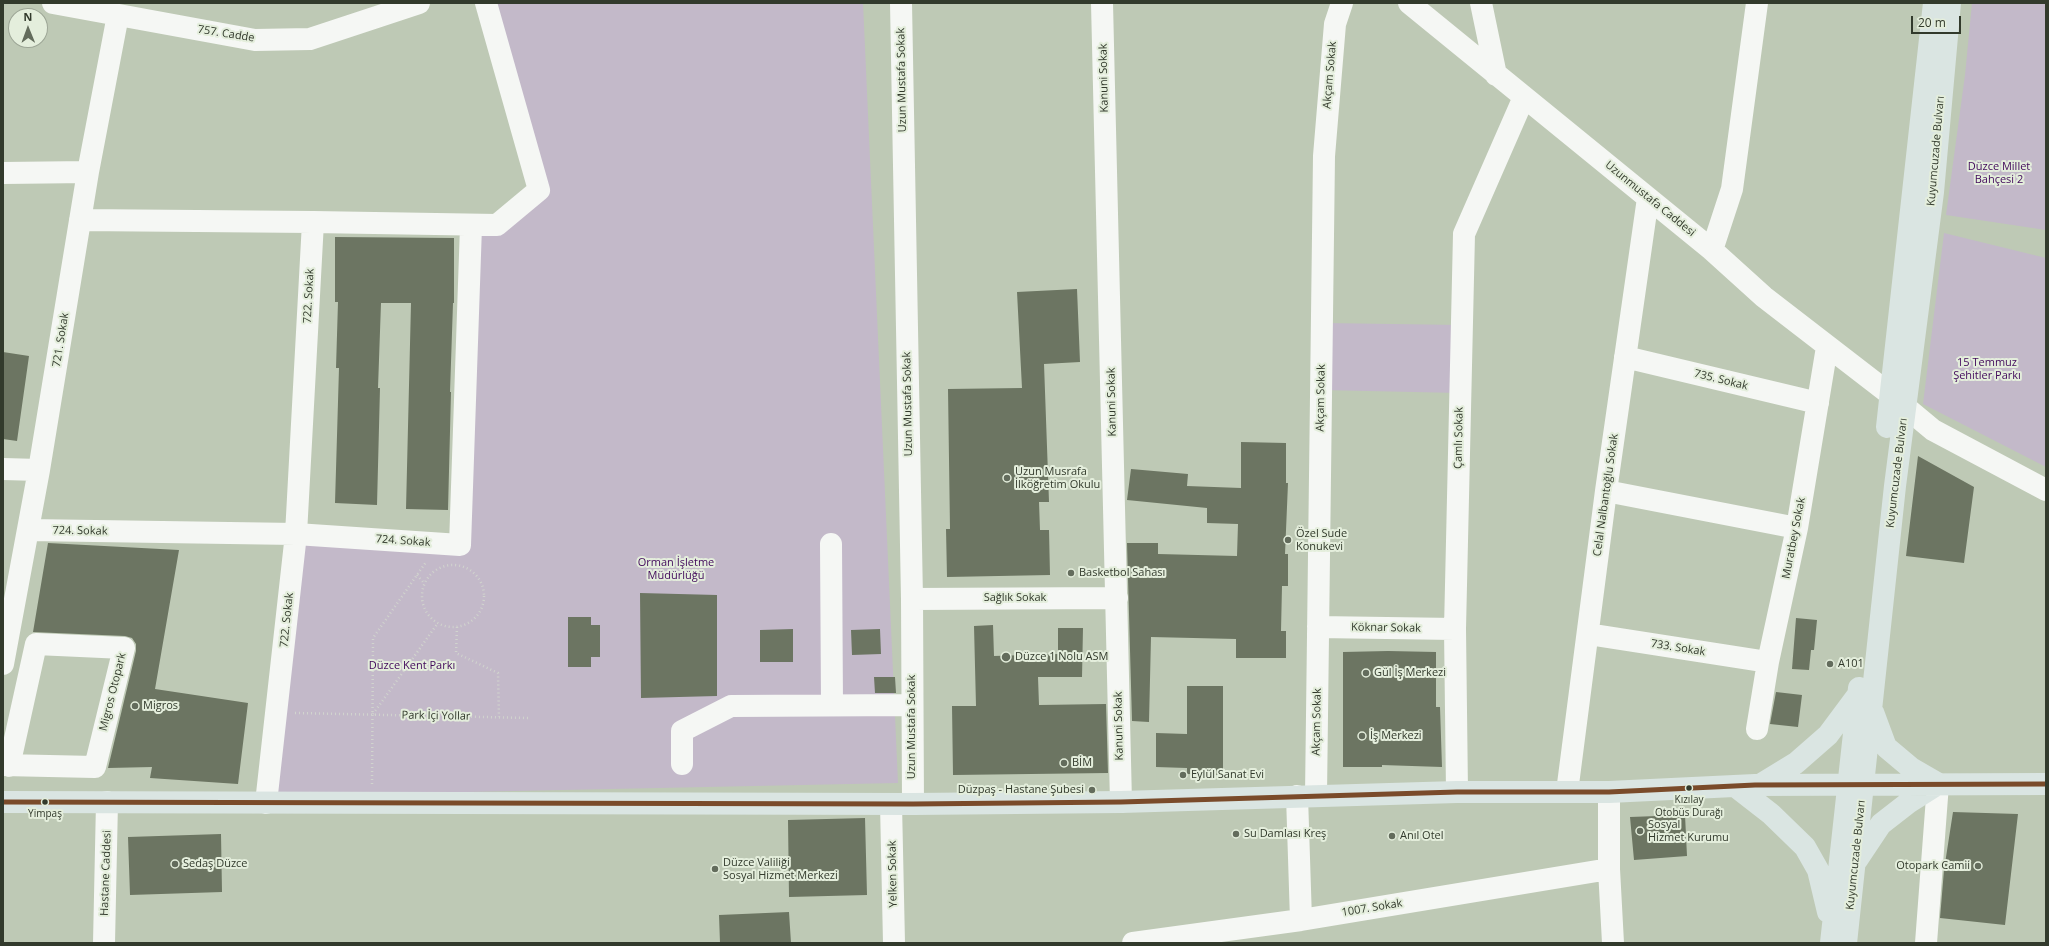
<!DOCTYPE html>
<html>
<head>
<meta charset="utf-8">
<style>
	body { margin:0 }
	#map { position:relative; width:2049px; height:946px; overflow:hidden; background:#bec9b5; font-family:"Open Sans",sans-serif }
	canvas { display:block }
	.frame { position:absolute; inset:0; border:4px solid #323a2c; pointer-events:none }
	.north { position:absolute; left:8px; top:8px; width:40px; height:40px; box-sizing:border-box; background:#e4eedc; border:1px solid #9da696; border-radius:50%; rotate:359deg; font-size:11px; font-weight:700; line-height:16px; text-align:center; color:#323a2c }
	.north::after { content:''; display:block; margin:auto; width:14px; height:18px; background:#636c5c; clip-path:polygon(50% 0,100% 100%,50% 72%,0 100%) }
	.scale { position:absolute; left:1911px; top:16px; width:50px; height:18px; box-sizing:border-box; border:2px solid #323a2c; border-top:0; padding-left:5px; font-size:12px; line-height:14px; white-space:nowrap; color:#323a2c; -webkit-text-stroke:3px #e4eedc; paint-order:stroke }
</style>
</head>
<body>
<div id="map">
<canvas width="2049" height="946"></canvas>
<div class="frame"></div>
<div class="north">N</div>
<div class="scale">20 m</div>
</div>
<script>
const context = document.querySelector('canvas').getContext('2d');
context.lineJoin = 'round';
function fill(path, color) {
  context.fillStyle = color;
  context.fill(path, 'evenodd');
}
function shape(rows) {
  const path = new Path2D();
  for (const r of rows) {
    if (r.length === 3) {
      path.moveTo(r[0] + r[2], r[1]);
      path.arc(r[0], r[1], r[2], 0, 2 * Math.PI);
      continue;
    }
    path.moveTo(r[0], r[1]);
    for (let i = 2; i < r.length; i += 2) path.lineTo(r[i], r[i + 1]);
  }
  return path;
}
function trace(path, color, width, dash) {
  context.strokeStyle = color;
  context.lineWidth = width;
  context.lineCap = dash ? 'butt' : 'round';
  context.setLineDash(dash || []);
  context.stroke(path);
}
function label(font, color, halo, rows, align = 'center') {
  context.font = font + ' "Open Sans",sans-serif';
  context.lineWidth = 4;
  context.setLineDash([]);
  context.textBaseline = 'middle';
  context.strokeStyle = halo;
  context.fillStyle = color;
  for (const [text, x, y, turn = 0] of rows) {
    context.save();
    context.translate(x, y);
    context.rotate((+turn || 0) * Math.PI / 180);
    context.textAlign = isNaN(turn) ? turn : align;
    if (halo) context.strokeText(text, 0, 0);
    context.fillText(text, 0, 0);
    context.restore();
  }
}
fill(shape([
	[492,3,863,3,898,783,275,796,303,544,465,549,478,236,543,195],
	[1972,3,2046,3,2046,230,1946,215,1965,75],
	[1944,233,2046,258,2046,467,1923,404],
	[1322,323,1462,325,1460,393,1321,390]
]), '#c3b9c9');
fill(shape([
	[335,237,454,238,454,303,453,303,450,392,451,392,448,510,406,509,411,303,381,303,378,388,380,388,377,505,335,503,339,368,336,368,338,302,335,302],
	[1077,289,1080,362,1044,364,1049,502,1039,502,1040,530,1049,530,1050,575,947,577,946,529,950,529,948,389,1022,388,1017,292],
	[3,352,29,356,17,441,3,439],
	[1241,442,1286,443,1286,483,1288,483,1285,554,1288,554,1288,586,1282,586,1281,631,1286,631,1286,658,1236,658,1236,639,1151,637,1149,722,1132,721,1127,543,1158,543,1158,554,1237,556,1238,524,1207,523,1207,508,1127,500,1131,469,1188,474,1187,486,1241,488],
	[1918,456,1974,487,1964,563,1906,556],
	[48,543,179,550,155,689,248,703,238,784,150,778,152,767,108,768,136,651,136,644,132,638,125,636,33,632],
	[640,593,717,595,717,696,641,698],
	[568,617,591,617,591,625,600,625,600,657,591,657,591,667,568,667],
	[1796,618,1817,620,1814,650,1811,650,1809,670,1792,669],
	[993,625,994,656,1058,654,1058,628,1083,628,1082,677,1038,677,1039,705,1106,704,1108,773,953,775,952,706,976,706,974,626],
	[793,629,793,662,760,662,760,630],
	[880,629,881,654,852,655,851,630],
	[1388,651,1436,652,1436,707,1440,707,1442,767,1382,765,1382,767,1343,767,1343,652],
	[874,677,895,677,896,693,875,693],
	[1187,686,1223,686,1223,775,1187,774,1187,768,1156,767,1156,733,1187,734],
	[1776,692,1802,695,1798,727,1770,724],
	[1953,812,2018,814,2005,925,1940,918,1944,870],
	[1685,815,1687,856,1634,860,1630,817],
	[865,818,867,895,789,897,788,820],
	[221,834,222,892,130,895,128,837],
	[789,912,791,943,720,943,719,915]
]), '#6c7562');
trace(shape([
	[453,596,31],
	[417,575,424,583],
	[457,627,456,653,498,673,499,717],
	[295,713,529,718],
	[373,714,438,623],
	[372,784,373,638,426,562]
]), '#d1d4ce', 2.5, [1, 3]);
trace(shape([
	[53,3,255,40,310,39,419,3],
	[901,3,912,599,913,804],
	[1102,3,1121,802],
	[1409,3,1712,250,1764,297,1891,395,1933,430,2046,490],
	[1481,3,1496,75],
	[3,173,88,172],
	[80,220,313,222],
	[1712,250,1732,189,1757,3],
	[1625,357,1818,403],
	[3,469,39,470],
	[1606,491,1797,528],
	[28,530,296,534,460,545,471,226],
	[831,544,832,705],
	[912,599,1117,598],
	[1318,627,1455,629],
	[1588,634,1768,662],
	[3,664,39,470,88,172,118,15],
	[1757,729,1768,662,1797,528,1827,347],
	[682,764,682,731,731,706,912,705],
	[3,765,95,767,124,648,36,644,9,766],
	[1457,792,1455,629,1464,234,1524,97],
	[1567,792,1606,491,1648,198],
	[1609,792,1609,869,1613,943],
	[1316,795,1324,156,1335,24,1342,3],
	[1297,796,1301,920],
	[266,803,296,534,313,222,497,225,539,190,486,3],
	[891,804,894,943],
	[104,943,107,802],
	[1133,943,1301,920,1609,869],
	[1926,943,1938,784]
]), '#f5f7f4', 22);
trace(shape([
	[1887,427,1934,3],
	[1873,712,1886,747,1911,768,1937,783],
	[1760,785,1796,763,1828,735,1857,696],
	[1735,786,1771,814,1805,847,1818,870,1828,912],
	[3,802,913,804,1121,802,1457,792,1609,792,1755,785,2046,784],
	[1857,860,1881,824,1908,803,1938,784],
	[1831,943,1859,688],
	[1846,943,1895,486,1933,192,1950,3]
]), '#dae5e2', 22);
trace(shape([
	[3,802,913,804,1121,802,1457,792,1609,792,1755,785,2046,784]
]), '#7a4b2a', 5);
for (const [x, y, r, color] of [
	[1007,478,4,"#636c5c"],
	[1288,540,4,"#636c5c"],
	[1071,573,4,"#636c5c"],
	[1006,657,5,"#636c5c"],
	[1830,664,4,"#636c5c"],
	[1366,673,4,"#636c5c"],
	[135,706,4,"#636c5c"],
	[1362,736,4,"#636c5c"],
	[1064,763,4,"#636c5c"],
	[1183,775,4,"#636c5c"],
	[1689,788,3.5,"#323a2c"],
	[1092,790,4,"#636c5c"],
	[45,802,3.5,"#323a2c"],
	[1640,831,4,"#636c5c"],
	[1236,834,4,"#636c5c"],
	[1392,836,4,"#636c5c"],
	[175,864,4,"#636c5c"],
	[1978,866,4,"#636c5c"],
	[715,869,4,"#636c5c"]
]) {
  const dot = new Path2D();
  dot.arc(x, y, r, 0, 2 * Math.PI);
  context.fillStyle = color;
  context.fill(dot);
  trace(dot, '#e4eedc', 1.5);
}
label('10px', '#323a2c', '#e4eedc', [
	["Kızılay",1689,800],
	["Otobüs Durağı",1689,813],
	["Yimpaş",45,814]
]);
label('11px', '#323a2c', '#e4eedc', [
	["757. Cadde",226,34,9],
	["Akçam Sokak",1330,75,-85],
	["Kanuni Sokak",1104,78,-91],
	["Uzun Mustafa Sokak",902,80,-91],
	["Kuyumcuzade Bulvarı",1936,151,-85],
	["Uzunmustafa Caddesi",1650,199,39],
	["722. Sokak",309,296,-87],
	["721. Sokak",61,340,-81],
	["735. Sokak",1721,380,14],
	["Akçam Sokak",1321,398,-89],
	["Kanuni Sokak",1112,402,-91],
	["Uzun Mustafa Sokak",908,404,-91],
	["Çamlı Sokak",1459,438,-89],
	["Kuyumcuzade Bulvarı",1897,473,-83],
	["Celal Nalbantoğlu Sokak",1606,495,-82],
	["724. Sokak",80,531,1],
	["Muratbey Sokak",1794,538,-79],
	["724. Sokak",403,541,4],
	["Sağlık Sokak",1015,598],
	["722. Sokak",287,620,-84],
	["Köknar Sokak",1386,628,1],
	["733. Sokak",1678,648,9],
	["Migros Otopark",113,692,-76],
	["Park İçi Yollar",436,716,1],
	["Akçam Sokak",1317,722,-89],
	["Kanuni Sokak",1119,726,-91],
	["Uzun Mustafa Sokak",912,727,-90],
	["Kuyumcuzade Bulvarı",1856,855,-84],
	["Hastane Caddesi",106,873,-88],
	["Yelken Sokak",893,874,-91],
	["1007. Sokak",1372,908,-9]
]);
label('11px', '#41085b', '#e4eedc', [
	["Düzce Millet",1999,167],
	["Bahçesi 2",1999,180],
	["15 Temmuz",1987,363],
	["Şehitler Parkı",1987,376],
	["Orman İşletme",676,563],
	["Müdürlüğü",676,576],
	["Düzce Kent Parkı",412,666]
]);
label('11px', '#323a2c', '#e4eedc', [
	["Uzun Musrafa",1015,472],
	["İlköğretim Okulu",1015,485],
	["Özel Sude",1296,534],
	["Konukevi",1296,547],
	["Basketbol Sahası",1079,573],
	["Düzce 1 Nolu ASM",1015,657],
	["A101",1838,664],
	["Gül İş Merkezi",1374,673],
	["Migros",143,706],
	["İş Merkezi",1370,736],
	["BİM",1072,763],
	["Eylül Sanat Evi",1191,775],
	["Düzpaş - Hastane Şubesi",1084,790,"right"],
	["Sosyal",1648,825],
	["Hizmet Kurumu",1648,838],
	["Su Damlası Kreş",1244,834],
	["Anıl Otel",1400,836],
	["Düzce Valiliği",723,863],
	["Sosyal Hizmet Merkezi",723,876],
	["Sedaş Düzce",183,864],
	["Otopark Camii",1970,866,"right"]
], 'left');
</script>
</body>
</html>
